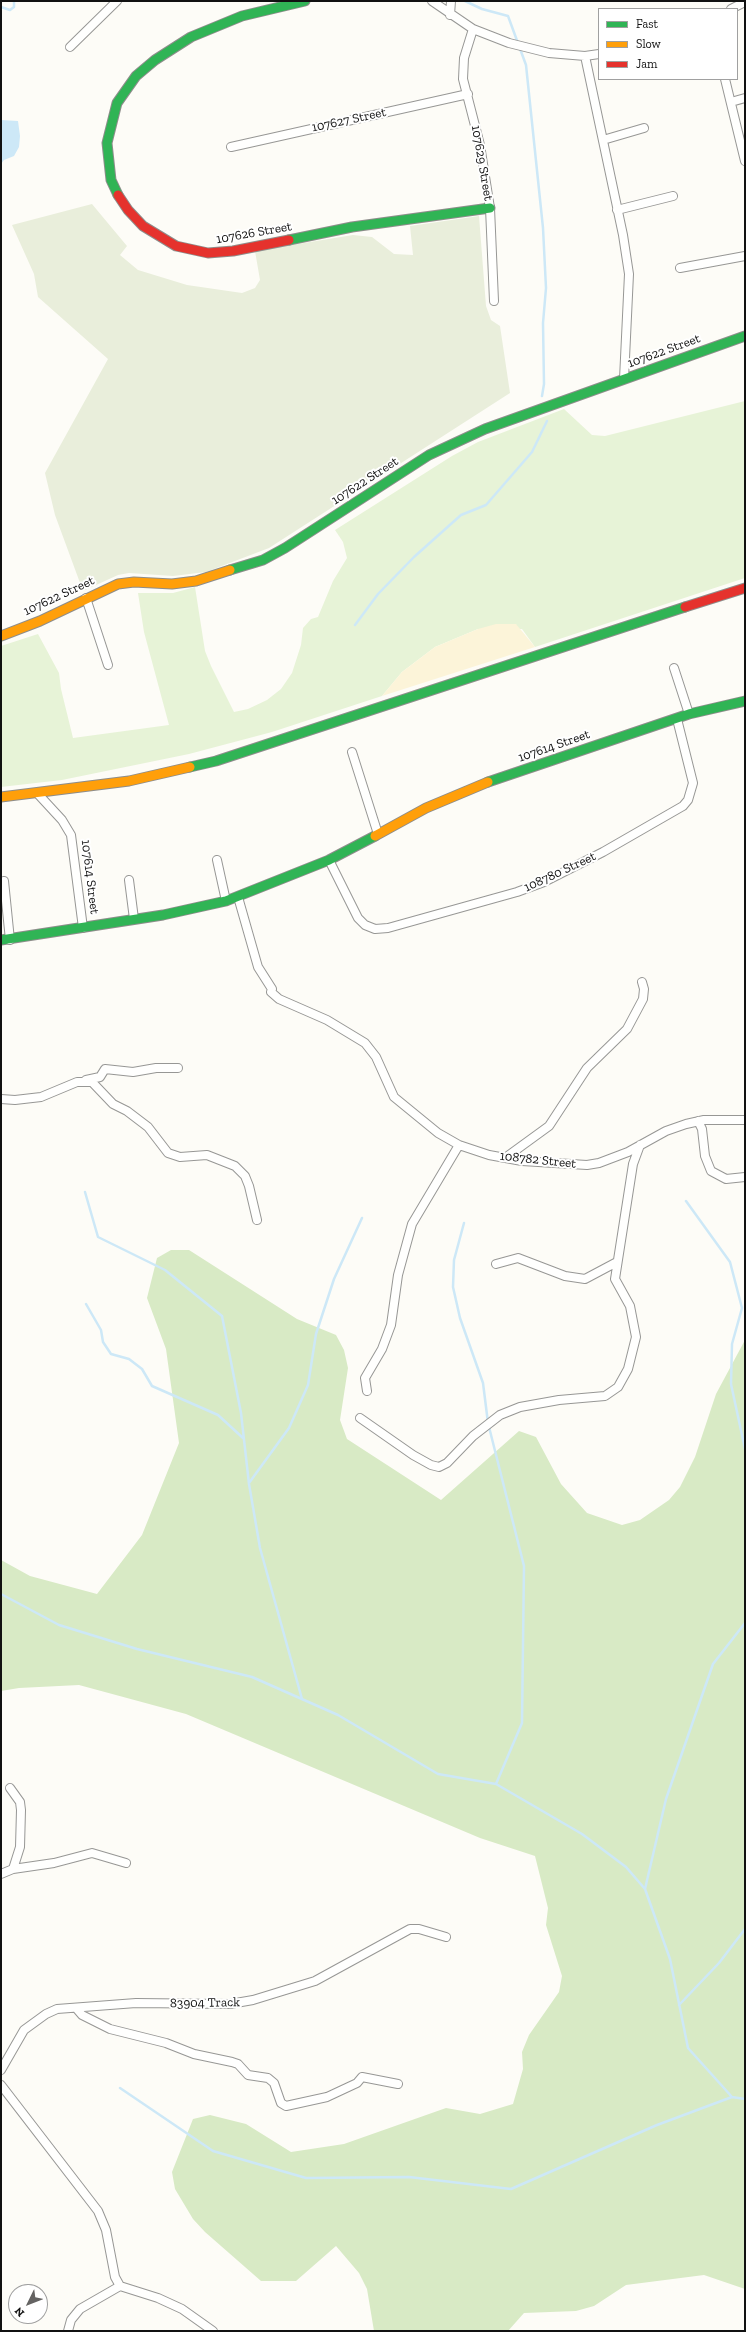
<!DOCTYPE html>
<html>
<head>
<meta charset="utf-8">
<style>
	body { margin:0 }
	#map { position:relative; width:746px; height:2332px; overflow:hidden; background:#fdfcf7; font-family:"Zilla Slab",serif }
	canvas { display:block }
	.frame { position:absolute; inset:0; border:2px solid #111; pointer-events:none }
	.legend { position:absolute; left:598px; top:8px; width:140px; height:72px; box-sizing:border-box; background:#fff; border:1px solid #a0a0a0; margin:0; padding:5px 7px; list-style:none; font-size:12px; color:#111 }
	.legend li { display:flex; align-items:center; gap:8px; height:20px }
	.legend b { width:20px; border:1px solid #a0a0a0 }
	.north { position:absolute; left:8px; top:2284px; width:40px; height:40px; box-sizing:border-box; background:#fff; border:1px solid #a0a0a0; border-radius:50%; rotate:227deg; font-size:11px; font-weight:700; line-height:16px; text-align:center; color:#111 }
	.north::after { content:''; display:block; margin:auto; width:14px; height:18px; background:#646362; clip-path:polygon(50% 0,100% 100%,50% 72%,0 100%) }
</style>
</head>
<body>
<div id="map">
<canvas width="746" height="2332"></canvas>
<div class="frame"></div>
<ul class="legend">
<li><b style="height:5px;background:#30b455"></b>Fast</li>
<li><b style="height:5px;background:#ff9f0a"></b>Slow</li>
<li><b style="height:5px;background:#e5322d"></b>Jam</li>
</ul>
<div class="north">N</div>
</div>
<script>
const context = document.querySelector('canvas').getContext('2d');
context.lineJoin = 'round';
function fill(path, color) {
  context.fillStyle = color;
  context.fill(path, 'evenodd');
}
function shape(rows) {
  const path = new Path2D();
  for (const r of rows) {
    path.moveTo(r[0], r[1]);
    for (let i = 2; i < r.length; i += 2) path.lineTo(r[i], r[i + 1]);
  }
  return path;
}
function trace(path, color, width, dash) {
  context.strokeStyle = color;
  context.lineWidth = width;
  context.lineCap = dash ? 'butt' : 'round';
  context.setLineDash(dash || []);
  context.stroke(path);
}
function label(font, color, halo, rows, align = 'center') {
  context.font = font + ' "Zilla Slab",serif';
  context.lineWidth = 4;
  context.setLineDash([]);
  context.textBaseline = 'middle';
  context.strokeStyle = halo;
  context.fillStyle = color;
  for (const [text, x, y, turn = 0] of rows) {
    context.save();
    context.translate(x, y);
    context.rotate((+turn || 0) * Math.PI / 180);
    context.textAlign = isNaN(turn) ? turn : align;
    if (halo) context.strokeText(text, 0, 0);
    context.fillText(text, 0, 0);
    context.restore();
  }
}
fill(shape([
	[745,401,745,578,535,647,522,629,478,629,435,647,402,672,382,696,272,732,189,754,62,780,1,787,1,646,38,634,59,673,61,689,73,738,169,725,144,632,138,593,173,593,195,587,205,651,211,666,234,712,248,709,267,700,281,689,292,673,301,645,303,628,311,619,318,617,333,581,347,558,343,542,335,530,452,456,478,442,564,409,592,435,605,436]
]), '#e7f3d7');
fill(shape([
	[171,1250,189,1250,297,1319,336,1335,344,1350,348,1368,340,1420,347,1439,441,1500,519,1431,536,1437,561,1484,587,1513,622,1525,640,1520,669,1500,680,1487,695,1457,716,1394,745,1340,745,2289,704,2275,626,2285,594,2306,576,2311,524,2313,508,2331,374,2331,367,2289,359,2273,336,2246,296,2281,261,2281,205,2232,193,2219,175,2189,172,2172,193,2119,210,2115,246,2124,291,2152,344,2144,446,2108,480,2114,513,2104,523,2069,522,2052,529,2035,559,1992,562,1976,546,1925,548,1908,535,1856,480,1838,186,1714,79,1685,19,1688,1,1691,1,1560,30,1576,97,1594,142,1535,179,1443,166,1349,147,1298,157,1258]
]), '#d8eac5');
fill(shape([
	[496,624,516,624,535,647,382,696,402,672,435,647,478,629]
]), '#fcf4d9');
fill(shape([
	[92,204,127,246,120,255,138,270,187,285,242,293,255,288,260,280,255,251,353,235,372,237,394,254,413,255,410,226,479,216,486,306,491,320,500,326,510,393,269,548,206,572,173,576,129,573,118,575,83,591,55,515,45,473,108,359,38,297,34,274,12,225]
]), '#e9eedb');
fill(shape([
	[1,120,18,121,20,136,19,147,14,156,4,160,1,164,1,183]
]), '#cde8f7');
trace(shape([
	[465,1,482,9,508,16,526,65,543,228,546,288,543,323,544,384,542,396],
	[1,7,10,10,14,7,14,1],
	[355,625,378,594,414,557,461,515,486,505,532,452,547,421],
	[85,1192,98,1237,165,1270,222,1316,241,1413,249,1484,260,1548,302,1699],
	[686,1201,730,1262,742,1308,732,1344,731,1384,745,1449],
	[464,1223,454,1260,453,1287,460,1318,483,1383,488,1423,524,1566,522,1723,496,1784],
	[86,1304,101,1330,103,1342,111,1354,129,1359,142,1369,152,1386,218,1415,243,1438],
	[249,1483,289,1428,308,1385,316,1334,334,1279,362,1218],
	[1,1594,59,1625,137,1649,252,1677,338,1715,438,1774,496,1784,582,1834,626,1867,645,1889,670,1959,688,2048,732,2097,745,2099],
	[645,1889,666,1799,713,1664,745,1623],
	[679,2005,719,1963,745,1929],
	[120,2088,213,2151,306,2178,409,2177,511,2189,657,2125,732,2097]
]), '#cde8f7', 2.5);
const street = shape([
	[432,1,473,29,509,43,549,53,585,56,599,54],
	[731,9,745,2],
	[450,15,451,1],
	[473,29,464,58,463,79,480,145,490,208,494,301],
	[70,47,117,1],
	[585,56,623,235,629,274,624,379],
	[725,79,745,161],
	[731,102,745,98],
	[603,140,644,128],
	[231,147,468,94],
	[617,210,673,196],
	[680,268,745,256],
	[86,598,108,665],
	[674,668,689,714],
	[352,752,378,834],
	[38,794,62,820,71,835,83,928],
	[217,860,226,901],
	[329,860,358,918,365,925,375,929,388,928,517,892,544,882,603,852,683,806,688,800,693,783,677,719],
	[129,880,134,919],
	[4,881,10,940],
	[238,897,258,967,272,989,271,992,279,999,327,1020,365,1043,376,1057,394,1097,438,1133,459,1145,489,1155,522,1161,587,1165,599,1163,628,1152,666,1131,686,1124,704,1120,745,1120],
	[86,1080,100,1077,105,1069,133,1072,156,1068,178,1068],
	[1,1099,15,1100,41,1097,77,1082,92,1082,113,1104,127,1111,148,1127,168,1153,180,1157,207,1155,235,1166,245,1176,249,1186,257,1220],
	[698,1121,702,1129,705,1156,711,1171,726,1179,745,1177],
	[505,1158,549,1126,587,1068,627,1029,643,999,644,989,642,982],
	[496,1264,518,1258,565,1276,585,1279,617,1262],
	[367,1391,365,1378,382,1349,391,1325,398,1275,412,1224,459,1145],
	[360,1418,413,1455,431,1465,439,1467,447,1463,473,1436,500,1415,520,1407,559,1400,605,1396,618,1387,628,1369,636,1337,630,1306,615,1279,633,1164,640,1145],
	[10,1788,20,1802,21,1810,20,1847,13,1869],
	[1,1874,13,1869,54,1863,92,1853,126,1863],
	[76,2008,82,2015,110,2029,166,2043,194,2054,232,2062,238,2064,248,2075,268,2078,274,2083,281,2103,286,2106,327,2097,357,2083,362,2077,398,2084],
	[1,2070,24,2030,46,2014,57,2009,136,2003,230,2004,253,2000,315,1981,410,1929,419,1929,446,1937],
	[1,2085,98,2211,106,2230,115,2277,120,2286,158,2298,182,2309,213,2331],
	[68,2331,71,2320,80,2309,120,2286]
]);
const fast = shape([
	[118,195,111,180,107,143,117,103,136,76,155,60,191,37,242,16,305,1],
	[289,240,352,227,490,208],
	[230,570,263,560,285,548,429,455,485,429,745,336],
	[190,767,216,761,685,607],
	[488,782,689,714,745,701],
	[1,940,163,915,226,901,329,860,375,836]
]);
const slow = shape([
	[1,636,40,621,118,584,134,582,172,584,196,581,230,570],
	[1,797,129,781,190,767],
	[375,836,426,808,488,782]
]);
const jam = shape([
	[118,195,128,210,143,226,176,246,208,253,233,251,289,240],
	[685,607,745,588]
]);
trace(street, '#979795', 10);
trace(fast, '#8e8d8b', 11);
trace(slow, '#8e8d8b', 11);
trace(jam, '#8e8d8b', 11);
trace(street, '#fffffe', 8);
trace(fast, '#30b455', 9);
trace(slow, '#ff9f0a', 9);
trace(jam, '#e5322d', 9);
label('13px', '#111', '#fff', [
	["107627 Street",349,120,-12],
	["107629 Street",482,163,80],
	["107626 Street",254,233,-10],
	["107622 Street",664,351,-20],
	["107622 Street",365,481,-33],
	["107622 Street",59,596,-25],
	["107614 Street",554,746,-19],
	["108780 Street",560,872,-25],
	["107614 Street",90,877,83],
	["108782 Street",538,1160,6],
	["83904 Track",205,2003,-1]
]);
</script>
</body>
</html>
